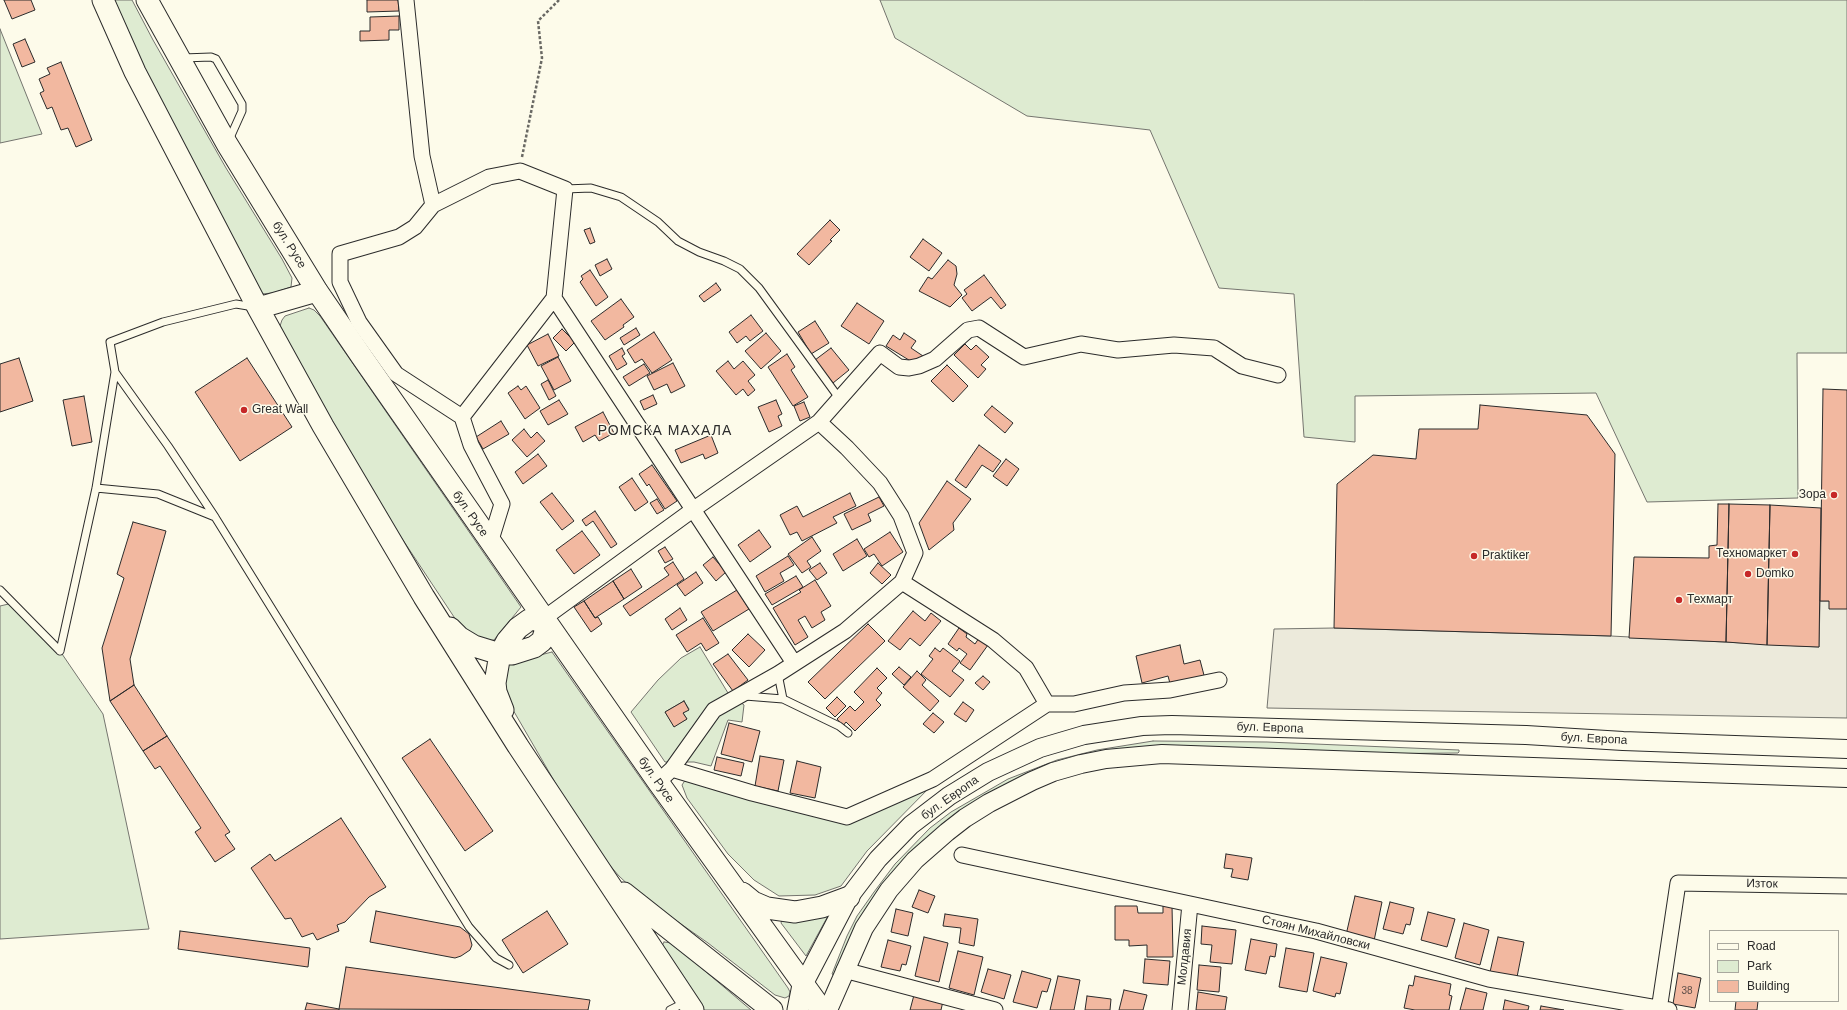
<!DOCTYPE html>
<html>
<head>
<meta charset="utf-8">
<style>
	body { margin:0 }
	#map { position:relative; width:1847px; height:1010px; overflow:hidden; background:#fdfbea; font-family:Helvetica,sans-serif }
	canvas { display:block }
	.legend { position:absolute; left:1709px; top:930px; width:130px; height:72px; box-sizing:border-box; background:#fdfbea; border:1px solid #a9a89e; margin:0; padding:5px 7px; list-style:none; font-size:12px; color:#2b2b2b }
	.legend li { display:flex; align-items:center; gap:8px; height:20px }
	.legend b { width:20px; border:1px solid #a9a89e }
</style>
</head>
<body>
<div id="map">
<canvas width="1847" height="1010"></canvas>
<ul class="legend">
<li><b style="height:5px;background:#fdfbea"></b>Road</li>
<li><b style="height:11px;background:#deebd1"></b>Park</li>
<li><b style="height:11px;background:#f2b8a0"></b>Building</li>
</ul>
</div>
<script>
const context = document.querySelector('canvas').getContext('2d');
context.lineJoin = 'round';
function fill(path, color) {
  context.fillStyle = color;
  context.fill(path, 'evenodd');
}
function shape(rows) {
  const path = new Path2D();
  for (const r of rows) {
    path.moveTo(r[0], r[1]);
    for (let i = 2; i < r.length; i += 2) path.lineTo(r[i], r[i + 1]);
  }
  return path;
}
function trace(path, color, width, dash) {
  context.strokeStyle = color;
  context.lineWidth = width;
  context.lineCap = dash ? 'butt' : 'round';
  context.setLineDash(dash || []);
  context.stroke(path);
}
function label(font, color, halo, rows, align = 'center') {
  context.font = font + ' Helvetica,sans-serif';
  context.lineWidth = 3;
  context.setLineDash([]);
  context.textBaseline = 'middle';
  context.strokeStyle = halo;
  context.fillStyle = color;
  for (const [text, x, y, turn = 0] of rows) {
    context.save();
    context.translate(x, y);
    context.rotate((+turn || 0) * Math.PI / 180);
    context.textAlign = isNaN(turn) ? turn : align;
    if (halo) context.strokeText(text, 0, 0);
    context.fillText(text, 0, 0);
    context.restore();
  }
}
const green = shape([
	[107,0,132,0,153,40,226,168,282,259,292,278,291,287,273,293,261,294,107,0],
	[880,0,1847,0,1847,353,1797,353,1798,498,1647,502,1596,393,1355,396,1355,442,1304,437,1294,294,1219,288,1150,130,1027,116,895,38,880,0],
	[0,29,42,134,0,143,0,29],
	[309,308,314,310,320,316,521,607,494,640,485,641,472,635,458,623,385,513,279,329,282,320,285,316,309,308],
	[13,603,60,651,103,714,149,929,0,939,0,606,13,603],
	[700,647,728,693,744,705,742,722,728,720,711,766,694,762,665,762,631,712,658,680,681,658,700,647],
	[684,701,689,709,683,713,687,719,674,726,665,712,684,701],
	[552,652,788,988,790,992,789,996,785,998,775,995,708,943,637,893,619,876,589,841,509,703,503,688,509,663,552,652],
	[1153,741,1267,742,1459,750,1459,752,1458,753,1103,756,923,842,835,976,832,974,847,936,857,916,874,892,895,864,930,828,951,812,1008,779,1057,760,1097,750,1153,741],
	[686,779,841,823,932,785,867,851,841,886,815,895,779,896,754,880,728,854,687,798,682,785,686,779],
	[829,914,806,956,781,923,782,919,829,914],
	[664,942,672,943,751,1010,703,1010,662,946,664,942]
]);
fill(green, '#deebd1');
trace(green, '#74746e', 1);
const parking = shape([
	[1820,601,1847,601,1847,718,1267,708,1274,629,1334,628,1611,636,1819,647,1820,601]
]);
fill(parking, '#eceadb');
trace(parking, '#74746e', 1);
const building = shape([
	[4,0,31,0,35,10,12,19,4,0],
	[367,0,398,0,399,11,367,12,367,0],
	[399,16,399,30,389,30,389,40,360,41,360,31,370,31,370,17,399,16],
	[25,39,35,62,22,67,13,44,25,39],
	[61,62,92,140,76,147,68,128,61,130,52,107,47,109,40,93,44,91,39,79,50,74,47,68,61,62],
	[830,220,840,230,830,240,832,241,809,265,797,254,830,220],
	[590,228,595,242,590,244,584,230,590,228],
	[923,239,942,253,929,271,910,257,923,239],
	[607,259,612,269,600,276,595,265,607,259],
	[948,260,956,266,957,274,954,285,962,295,950,307,919,291,928,277,932,279,948,260],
	[590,270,608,297,596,306,580,282,583,279,581,276,590,270],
	[984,275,1006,305,1001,309,991,297,972,311,962,298,967,294,964,290,984,275],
	[716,283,721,290,704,302,699,296,716,283],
	[621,299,634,317,623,325,624,327,605,340,591,321,621,299],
	[857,303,884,321,869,344,841,326,857,303],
	[751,315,763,331,750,341,746,336,737,343,729,332,751,315],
	[815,321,829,343,811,354,798,332,815,321],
	[636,328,640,335,624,345,620,338,636,328],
	[562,329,575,342,566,351,553,338,562,329],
	[654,332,672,360,652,373,642,359,635,363,627,350,654,332],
	[766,333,781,351,761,369,745,351,766,333],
	[904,333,916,341,911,348,923,356,917,365,886,346,893,335,900,340,904,333],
	[548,334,559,356,538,366,527,345,548,334],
	[965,344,971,350,976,345,989,357,981,365,986,369,978,378,954,355,965,344],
	[622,348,625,354,622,356,627,364,617,370,609,356,622,348],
	[831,348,849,370,833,383,815,360,831,348],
	[787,354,795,367,791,370,808,397,793,406,768,367,787,354],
	[558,357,571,381,554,390,541,366,558,357],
	[19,358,33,401,0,412,0,364,19,358],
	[247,358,292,427,240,461,195,392,247,358],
	[728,361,734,369,743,361,755,375,748,381,755,390,748,396,743,389,736,395,716,371,728,361],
	[673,363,685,386,671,393,667,384,654,390,647,376,673,363],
	[644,364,650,373,629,386,623,377,644,364],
	[947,365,968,386,953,402,931,381,947,365],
	[548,380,556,396,549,400,541,384,548,380],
	[518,386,521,390,526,386,540,408,525,419,508,393,518,386],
	[1823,389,1847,390,1847,609,1829,609,1829,601,1820,601,1823,389],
	[653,395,657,404,644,410,640,401,653,395],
	[84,396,92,442,72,446,63,400,84,396],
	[559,400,568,414,548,425,540,411,559,400],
	[776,400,782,414,778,416,782,426,769,432,758,407,776,400],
	[804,402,810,417,800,421,794,406,804,402],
	[1480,405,1587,415,1615,454,1611,636,1334,628,1337,484,1373,455,1416,459,1419,429,1478,429,1480,405],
	[992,406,1013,423,1005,433,984,415,992,406],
	[603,412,614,433,599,441,595,435,583,442,575,427,603,412],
	[501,421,509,434,483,449,476,437,501,421],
	[524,429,531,438,537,432,545,441,527,457,512,440,524,429],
	[711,435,718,453,705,459,703,454,681,463,675,450,711,435],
	[979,445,1001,461,993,472,982,465,966,488,955,480,979,445],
	[538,454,547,466,523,484,515,472,538,454],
	[1006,459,1019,469,1007,486,993,476,1006,459],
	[652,465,677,501,665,509,649,484,647,486,639,474,652,465],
	[632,478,648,502,635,511,619,487,632,478],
	[947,481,971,499,953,523,954,530,929,550,919,523,947,481],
	[552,493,574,521,562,530,540,502,552,493],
	[850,493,856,506,833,517,837,523,802,541,797,532,790,535,780,515,797,506,803,517,850,493],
	[879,497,884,506,868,514,871,521,852,530,844,514,879,497],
	[657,499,664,510,657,514,650,503,657,499],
	[1718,504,1729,504,1726,642,1629,638,1634,557,1709,558,1709,546,1717,545,1718,504],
	[1729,504,1770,505,1767,645,1726,642,1729,504],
	[1770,505,1821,508,1819,647,1767,645,1770,505],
	[595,511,617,544,611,548,593,521,586,526,582,520,595,511],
	[133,522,166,531,130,659,134,685,110,701,102,648,124,578,117,574,133,522],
	[759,530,771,547,750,562,738,545,759,530],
	[582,531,600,555,574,574,556,550,582,531],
	[890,532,903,552,882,566,874,554,869,557,864,549,890,532],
	[812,537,821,551,807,561,811,567,802,573,788,554,812,537],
	[857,539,867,556,843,571,833,554,857,539],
	[665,547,673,559,665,563,658,551,665,547],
	[788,556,794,565,780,573,784,581,765,592,756,576,788,556],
	[713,557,726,572,716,581,703,565,713,557],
	[673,562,684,579,630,616,623,606,669,575,664,568,673,562],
	[820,563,827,573,817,580,809,570,820,563],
	[878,563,891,575,882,584,870,573,878,563],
	[631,569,642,587,624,599,613,581,631,569],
	[696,572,703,583,685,596,677,585,696,572],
	[796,576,803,587,772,605,765,594,796,576],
	[815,580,831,606,821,612,825,620,812,628,805,616,798,620,808,637,795,645,773,608,801,592,799,590,815,580],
	[613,581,624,599,595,618,584,601,613,581],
	[737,590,749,609,713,631,701,612,737,590],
	[584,601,595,618,598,617,602,624,591,632,574,607,584,601],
	[680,608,687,620,672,630,665,619,680,608],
	[913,611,925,621,931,613,941,621,920,646,910,638,900,650,888,641,913,611],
	[703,618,719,643,706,651,701,643,687,652,676,635,703,618],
	[868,624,885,641,825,699,808,682,868,624],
	[959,628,967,634,966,637,975,644,979,638,988,645,970,670,960,663,967,654,959,648,957,651,948,644,959,628],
	[748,634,765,650,749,667,732,650,748,634],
	[1180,645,1184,664,1200,660,1205,679,1171,687,1168,676,1142,683,1136,656,1180,645],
	[935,648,940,652,943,648,960,661,952,671,964,680,950,697,921,674,933,659,929,656,935,648],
	[728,654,748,680,733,691,713,664,728,654],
	[899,667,911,677,904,685,892,674,899,667],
	[877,668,887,678,877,688,882,693,876,700,881,705,855,731,846,722,843,726,837,719,850,706,855,711,864,702,854,692,877,668],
	[917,671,926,680,922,685,939,701,930,711,903,687,917,671],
	[983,676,990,682,983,690,975,683,983,676],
	[134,685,167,736,143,751,110,701,134,685],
	[837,697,846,706,835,717,826,708,837,697],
	[684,701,689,710,683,713,687,719,674,727,665,712,684,701],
	[963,702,974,710,966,722,954,714,963,702],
	[933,713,944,722,934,733,923,724,933,713],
	[729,723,760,731,752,762,721,754,729,723],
	[167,736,230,832,225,835,235,849,215,862,195,832,201,828,160,766,155,769,143,751,167,736],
	[430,739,493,831,465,851,402,758,430,739],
	[760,756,784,760,778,791,755,786,760,756],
	[717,757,744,763,741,776,714,770,717,757],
	[797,761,821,767,815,798,790,793,797,761],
	[341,818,386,887,369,897,345,922,337,925,339,931,317,940,313,933,302,937,291,918,285,919,251,868,270,854,275,861,341,818],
	[1226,854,1252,858,1248,880,1231,877,1233,869,1224,868,1226,854],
	[919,890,935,896,928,913,912,907,919,890],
	[1355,896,1382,902,1374,941,1346,935,1355,896],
	[1390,902,1414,908,1410,925,1406,924,1403,934,1383,929,1390,902],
	[1163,905,1172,905,1173,957,1147,957,1147,945,1129,946,1129,940,1115,940,1115,906,1137,906,1138,913,1163,913,1163,905],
	[896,909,913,913,908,936,891,932,896,909],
	[376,911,460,927,469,934,472,945,470,950,461,956,455,958,370,942,376,911],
	[547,911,568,944,523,973,502,940,547,911],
	[1428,912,1455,919,1447,947,1421,940,1428,912],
	[945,914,978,919,974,946,959,943,961,928,943,926,945,914],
	[1464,923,1489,930,1480,965,1455,958,1464,923],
	[1202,926,1236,930,1232,964,1210,962,1212,945,1201,944,1202,926],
	[180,931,310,948,308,967,178,949,180,931],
	[924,937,948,943,939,982,915,976,924,937],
	[1498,937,1524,942,1517,977,1490,972,1498,937],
	[1251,939,1277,944,1275,957,1270,956,1266,974,1245,970,1251,939],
	[888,940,911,946,906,965,902,964,900,971,881,967,888,940],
	[1286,948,1314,953,1307,992,1279,987,1286,948],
	[958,951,983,957,974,995,949,988,958,951],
	[1321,957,1347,963,1340,994,1336,993,1335,997,1313,991,1321,957],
	[1145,959,1170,961,1168,985,1143,983,1145,959],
	[1199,965,1221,967,1219,992,1197,990,1199,965],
	[346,967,590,1000,588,1010,339,1009,346,967],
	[988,969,1011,975,1004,999,981,992,988,969],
	[1022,971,1051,979,1047,992,1042,991,1037,1008,1013,1002,1022,971],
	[1678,973,1701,978,1695,1008,1673,1004,1678,973],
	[1058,976,1080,980,1074,1010,1050,1010,1058,976],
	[1415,976,1451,984,1449,995,1452,996,1449,1010,1415,1010,1404,1008,1409,985,1413,986,1415,976],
	[1466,988,1487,993,1483,1010,1460,1010,1466,988],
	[1124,990,1147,995,1143,1010,1119,1010,1124,990],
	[1198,992,1227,997,1225,1010,1196,1010,1198,992],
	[914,995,943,1001,941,1010,910,1010,914,995],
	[1087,996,1111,999,1110,1010,1085,1010,1087,996],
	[1505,1000,1529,1006,1528,1010,1503,1010,1505,1000],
	[1736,1001,1758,1001,1757,1010,1735,1010,1736,1001],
	[307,1003,339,1009,339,1010,305,1010,307,1003],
	[1541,1006,1564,1010,1540,1010,1541,1006]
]);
fill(building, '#f2b8a0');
trace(building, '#2b2b2b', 1);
const service = shape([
	[183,58,211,57,216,59,242,104,242,111,229,140],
	[565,189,591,188,621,197,658,222,678,241,699,252,724,261,740,269,759,288,839,398],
	[115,372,168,446,215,517,469,927,496,958,509,965],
	[96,488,158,494,215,517],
	[0,590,60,651],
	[60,651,96,488,115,372,110,342,163,322,236,304,254,307],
	[778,674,783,699,839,726,848,733],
	[745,696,783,699],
	[670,1010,686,1002]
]);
const minor = shape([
	[406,0,422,156,433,205,415,227,399,237,340,254,340,282,359,322,396,374,462,417,471,445,502,504,490,543],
	[433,205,489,177,520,171,565,189,554,298,462,417],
	[554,298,794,663],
	[902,582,993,640,1026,668,1047,704,1074,704,1124,693,1170,690,1219,680],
	[543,619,694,509,819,422,880,353,899,367,909,368,919,366,935,359,968,330,979,328,1024,357,1081,344,1118,350,1174,345,1214,348,1242,366,1278,375],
	[672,769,752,793,847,817,933,779,1047,704],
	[658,782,672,769,714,710,778,674,845,631,902,582,915,553,901,516,880,483,847,448,819,422],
	[962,855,1316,931,1489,979,1669,1010],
	[844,970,995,1010],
	[1180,1010,1190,904],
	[1659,1010,1678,883,1847,886]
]);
const tertiary = shape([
	[803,985,849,897,878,859,911,825,949,796,988,772,1040,748,1084,735,1142,726,1172,725,1526,735,1623,741,1847,749],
	[828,1010,864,928,889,890,915,860,947,832,965,818,989,803,1032,781,1053,772,1081,764,1106,759,1162,754,1847,778]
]);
const secondary = shape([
	[103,0,135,72,258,308,323,426,424,597,518,746,693,1010],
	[147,0,227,144,317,291,362,357,658,782,822,1010],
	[258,308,317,291],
	[450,628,459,637,474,646,500,654,512,654,534,647,542,641,545,632,543,619,529,620,518,628,507,641,500,654,495,683,496,692,503,710],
	[624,893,772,1010],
	[742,893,753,902,767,908,795,912,822,907,849,897],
	[798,1010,803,985]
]);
trace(service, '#2b2b2b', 9);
trace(minor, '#2b2b2b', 17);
trace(tertiary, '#2b2b2b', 20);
trace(secondary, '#2b2b2b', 23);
trace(shape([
	[522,157,542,58,538,21,559,0]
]), '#6a6964', 2.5, [3, 2]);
trace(service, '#fdfbea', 7);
trace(minor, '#fdfbea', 15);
trace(tertiary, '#fdfbea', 18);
trace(secondary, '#fdfbea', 21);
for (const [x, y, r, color] of [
	[244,410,4,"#c62828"],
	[1834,495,4,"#c62828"],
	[1795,554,4,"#c62828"],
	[1474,556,4,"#c62828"],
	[1748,574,4,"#c62828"],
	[1679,600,4,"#c62828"]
]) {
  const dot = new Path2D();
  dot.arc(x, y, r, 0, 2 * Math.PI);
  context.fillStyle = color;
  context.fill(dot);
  trace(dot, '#fdfbea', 1.5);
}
label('10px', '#5d4e48', null, [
	["38",1687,991]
]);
label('12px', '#2b2b2b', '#fdfbea', [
	["бул. Русе",289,245,58],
	["бул. Русе",470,514,55],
	["бул. Европа",1270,728,2],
	["бул. Европа",1594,739,3],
	["бул. Русе",656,780,55],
	["бул. Европа",950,798,-35],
	["Изток",1762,884,1],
	["Стоян Михайловски",1316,933,14],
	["Молдавия",1185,957,-84]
]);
label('12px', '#2b2b2b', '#fdfbea', [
	["Great Wall",252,410],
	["Зора",1826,495,"right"],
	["Техномаркет",1787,554,"right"],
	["Praktiker",1482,556],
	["Domko",1756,574],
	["Техмарт",1687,600]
], 'left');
context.letterSpacing = '1px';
label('14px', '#2b2b2b', '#fdfbea', [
	["РОМСКА МАХАЛА",665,431]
]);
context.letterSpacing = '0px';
</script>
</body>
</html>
